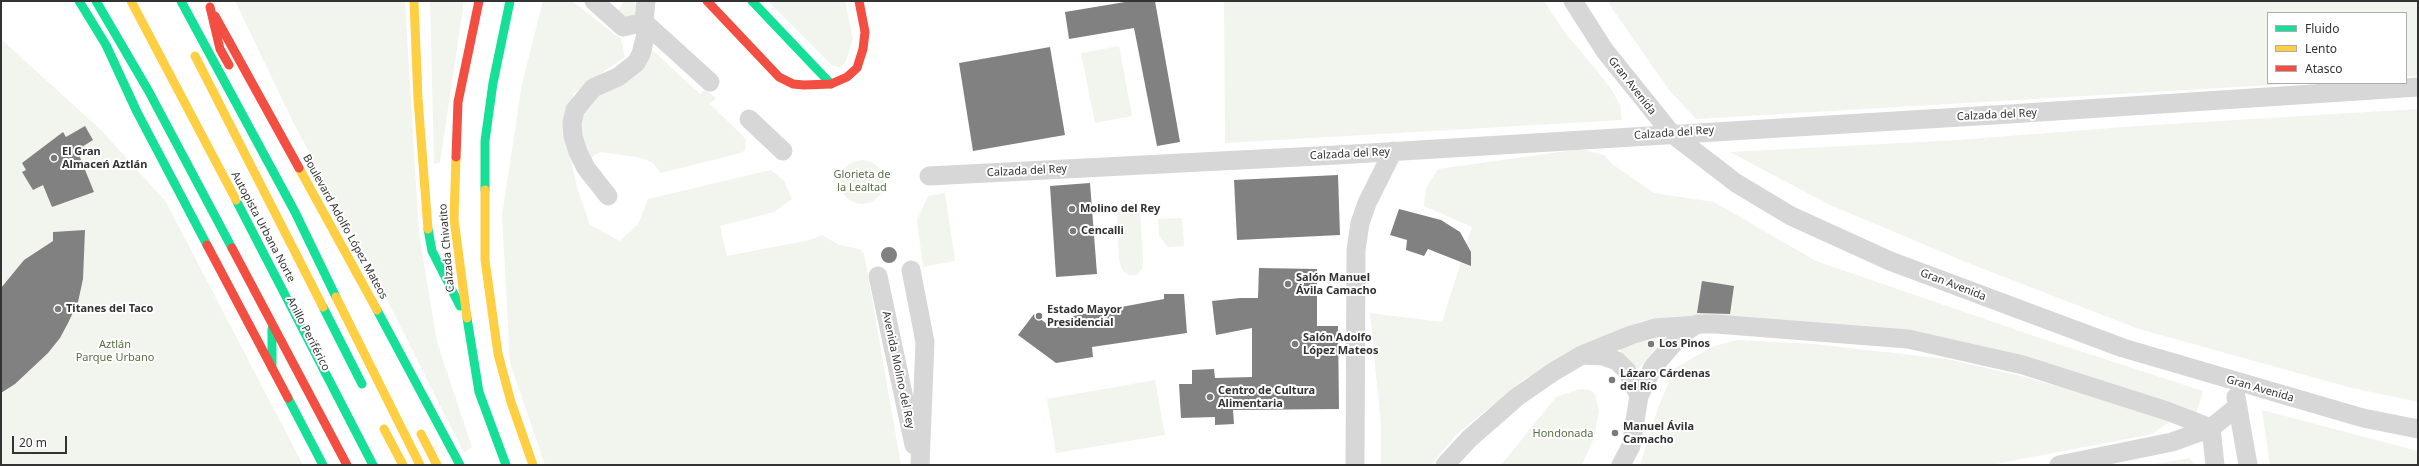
<!DOCTYPE html>
<html>
<head>
<meta charset="utf-8">
<style>
	body { margin:0 }
	#map { position:relative; width:2419px; height:466px; overflow:hidden; background:#fff; font-family:"Noto Sans",sans-serif }
	canvas { display:block }
	.frame { position:absolute; inset:0; border:2px solid #333; pointer-events:none }
	.legend { position:absolute; left:2267px; top:12px; width:140px; height:72px; box-sizing:border-box; background:#fff; border:1px solid #adadad; margin:0; padding:5px 7px; list-style:none; font-size:12px; color:#333 }
	.legend li { display:flex; align-items:center; gap:8px; height:20px }
	.legend b { width:20px; border:1px solid #adadad }
	.scale { position:absolute; left:12px; top:436px; width:55px; height:18px; box-sizing:border-box; border:2px solid #333; border-top:0; padding-left:5px; font-size:12px; line-height:14px; white-space:nowrap; color:#333; -webkit-text-stroke:3px #fff; paint-order:stroke }
</style>
</head>
<body>
<div id="map">
<canvas width="2419" height="466"></canvas>
<div class="frame"></div>
<ul class="legend">
<li><b style="height:5px;background:#16e098"></b>Fluido</li>
<li><b style="height:5px;background:#ffcf43"></b>Lento</li>
<li><b style="height:5px;background:#f24e42"></b>Atasco</li>
</ul>
<div class="scale">20 m</div>
</div>
<script>
const context = document.querySelector('canvas').getContext('2d');
context.lineJoin = 'round';
function fill(path, color) {
  context.fillStyle = color;
  context.fill(path, 'evenodd');
}
function shape(rows) {
  const path = new Path2D();
  for (const r of rows) {
    if (r.length === 3) {
      path.moveTo(r[0] + r[2], r[1]);
      path.arc(r[0], r[1], r[2], 0, 2 * Math.PI);
      continue;
    }
    path.moveTo(r[0], r[1]);
    for (let i = 2; i < r.length; i += 2) path.lineTo(r[i], r[i + 1]);
  }
  return path;
}
function trace(path, color, width, dash) {
  context.strokeStyle = color;
  context.lineWidth = width;
  context.lineCap = dash ? 'butt' : 'round';
  context.setLineDash(dash || []);
  context.stroke(path);
}
function label(font, color, halo, rows, align = 'center') {
  context.font = font + ' "Noto Sans",sans-serif';
  context.lineWidth = 4;
  context.setLineDash([]);
  context.textBaseline = 'middle';
  context.strokeStyle = halo;
  context.fillStyle = color;
  for (const [text, x, y, turn = 0] of rows) {
    context.save();
    context.translate(x, y);
    context.rotate((+turn || 0) * Math.PI / 180);
    context.textAlign = isNaN(turn) ? turn : align;
    if (halo) context.strokeText(text, 0, 0);
    context.fillText(text, 0, 0);
    context.restore();
  }
}
fill(shape([
	[235,1,405,1,419,234,437,342,472,447,464,453,369,264,294,124],
	[430,1,464,1,440,162,434,164],
	[543,1,572,1,621,39,625,57,574,93,563,124,577,187,590,225,620,241,638,224,648,199,771,170,784,181,792,199,774,212,720,226,727,256,810,240,822,235,839,245,859,249,864,253,901,465,545,465,510,363,502,215,522,84],
	[624,1,634,1,640,9,631,21,618,11],
	[768,1,845,1,853,39,846,61,841,67,833,66],
	[1224,1,1544,1,1563,30,1610,87,1620,105,1622,120,1225,143],
	[1607,1,2418,1,2418,76,2406,77,2406,13,2268,13,2268,83,2304,83,1696,119,1669,90],
	[1,39,101,130,166,202,303,465,1,465],
	[1119,46,1132,116,1095,123,1081,53],
	[649,47,700,94,705,89,716,98,710,104,743,136,746,141,745,150,741,153,661,173,653,163,642,158,601,152,594,155,589,161,582,150,581,110],
	[2418,109,2418,402,2348,387,2139,329,1973,265,1828,204,1730,152,1958,140,2137,126],
	[1581,149,1604,155,1612,164,1654,193,1714,202,1816,261,2043,339,2203,391,2196,414,2045,367,1783,322,1686,316,1641,321,1524,379,1456,435,1431,465,1381,465,1381,425,1370,313,1442,322,1472,227,1424,206,1426,188,1438,169],
	[862,182,22],
	[945,193,955,261,923,267,917,220,928,196],
	[1140,211,1143,261,1142,269,1137,275,1129,275,1122,270,1119,259,1117,213],
	[1182,218,1184,246,1168,247,1159,235,1158,219],
	[1656,338,1658,341,1657,346,1639,369,1635,368,1621,352,1620,348],
	[1738,340,1814,344,1947,359,2021,376,2174,419,2152,434,1991,465,1640,465,1658,408,1675,368,1714,346],
	[1155,380,1165,435,1056,453,1047,399],
	[1580,389,1590,390,1595,394,1599,411,1594,438,1582,465,1501,465,1556,397],
	[2262,410,2418,451,2418,465,2270,465],
	[2190,458,2194,465,2150,465]
]), '#f1f5ed');
fill(shape([
	[1131,1,1155,1,1180,142,1157,146,1134,28,1069,39,1065,12],
	[1050,47,1065,135,973,151,959,63],
	[85,126,93,140,77,150,94,192,52,207,43,185,33,190,22,172,26,170,22,163,63,132,66,137],
	[1338,175,1340,235,1237,240,1234,180],
	[1090,183,1097,274,1056,277,1050,186],
	[1399,209,1441,220,1460,232,1471,252,1471,266,1428,249,1424,256,1406,250,1407,240,1390,235],
	[85,230,83,279,78,302,68,323,60,338,48,353,15,384,1,393,1,288,24,260,53,241,53,232],
	[889,255,8],
	[1259,268,1317,269,1317,326,1338,326,1339,409,1233,410,1234,424,1215,425,1215,417,1181,418,1179,384,1192,384,1192,370,1214,369,1215,378,1252,377,1252,328,1216,335,1212,301,1240,298,1258,298],
	[1702,281,1734,286,1730,314,1697,313],
	[1164,294,1184,294,1187,333,1092,347,1093,357,1056,363,1018,335,1034,314,1052,328,1074,324,1073,316,1164,299]
]), '#818181');
trace(shape([
	[594,1,623,27,644,22],
	[1573,1,1605,51,1671,133,1736,183,1791,216,1890,261,2123,348,2363,418,2418,429],
	[644,22,710,82],
	[644,22,646,1],
	[749,119,783,151],
	[929,176,1337,155,2010,114,2418,87],
	[608,196,586,168,578,152,573,136,572,123,575,110,593,88,618,77,636,63,641,54,648,26],
	[911,270,925,342,920,465],
	[878,276,914,445],
	[1584,354,1631,335,1655,328,1696,325],
	[2236,397,2248,465],
	[1355,465,1356,250,1360,223,1367,203,1393,151],
	[1445,465,1469,439,1517,397,1553,372,1582,355,1603,356,1617,361,1627,371,1639,396],
	[1621,465,1631,446,1639,396,1653,367,1681,335,1697,324,1716,324,1908,339,2023,365,2167,411,2211,428,2215,465],
	[2059,465,2172,442,2211,428,2237,407]
]), '#d7d7d7', 19);
trace(shape([
	[79,1,106,45,137,112,207,245],
	[96,1,148,90,232,248],
	[181,1,295,212,336,297],
	[752,1,831,84],
	[485,190,485,141,493,83,510,1],
	[236,200,373,465],
	[428,229,432,251,460,306],
	[323,307,362,384],
	[377,310,460,465],
	[467,318,479,392,506,465],
	[272,329,272,368],
	[288,398,323,465]
]), '#16e098', 9);
trace(shape([
	[131,1,236,200],
	[414,1,418,99,428,229],
	[195,56,323,307],
	[456,157,454,219,467,318],
	[299,168,377,310],
	[485,190,485,260,498,354,511,402,533,465],
	[336,297,420,465],
	[384,429,403,465],
	[421,434,437,465]
]), '#ffcf43', 9);
trace(shape([
	[707,1,779,77,793,84,804,85,831,84,847,77,857,68,863,49,865,32,859,1],
	[210,7,220,49,229,65],
	[215,16,299,168],
	[456,157,458,102,479,1],
	[207,245,288,398],
	[232,248,347,465]
]), '#f24e42', 9);
for (const [x, y, r, color] of [
	[54,158,4,"#7a7a7a"],
	[1072,209,4,"#7a7a7a"],
	[1073,231,4,"#7a7a7a"],
	[1288,284,4,"#7a7a7a"],
	[58,309,4,"#7a7a7a"],
	[1039,316,4,"#7a7a7a"],
	[1295,344,4,"#7a7a7a"],
	[1651,344,4,"#7a7a7a"],
	[1612,380,4,"#7a7a7a"],
	[1210,397,4,"#7a7a7a"],
	[1615,433,4,"#7a7a7a"]
]) {
  const dot = new Path2D();
  dot.arc(x, y, r, 0, 2 * Math.PI);
  context.fillStyle = color;
  context.fill(dot);
  trace(dot, '#fff', 1.5);
}
label('11px', '#333', '#fff', [
	["Gran Avenida",1632,86,52],
	["Calzada del Rey",1997,115,-3],
	["Calzada del Rey",1674,133,-4],
	["Calzada del Rey",1350,154,-3],
	["Calzada del Rey",1027,171,-3],
	["Autopista Urbana Norte",263,227,62],
	["Boulevard Adolfo López Mateos",345,227,61],
	["Calzada Chivatito",447,248,-95],
	["Gran Avenida",1953,285,21],
	["Anillo Periférico",308,334,63],
	["Avenida Molino del Rey",898,370,78],
	["Gran Avenida",2260,389,16]
]);
label('bold 11px', '#333', '#fff', [
	["El Gran",62,152],
	["Almaceń Aztlán",62,165],
	["Molino del Rey",1080,209],
	["Cencalli",1081,231],
	["Salón Manuel",1296,278],
	["Ávila Camacho",1296,291],
	["Titanes del Taco",66,309],
	["Estado Mayor",1047,310],
	["Presidencial",1047,323],
	["Salón Adolfo",1303,338],
	["López Mateos",1303,351],
	["Los Pinos",1659,344],
	["Lázaro Cárdenas",1620,374],
	["del Río",1620,387],
	["Centro de Cultura",1218,391],
	["Alimentaria",1218,404],
	["Manuel Ávila",1623,427],
	["Camacho",1623,440]
], 'left');
label('11px', '#56703f', '#fff', [
	["Glorieta de",862,175],
	["la Lealtad",862,188],
	["Aztlán",115,345],
	["Parque Urbano",115,358],
	["Hondonada",1563,434]
]);
</script>
</body>
</html>
